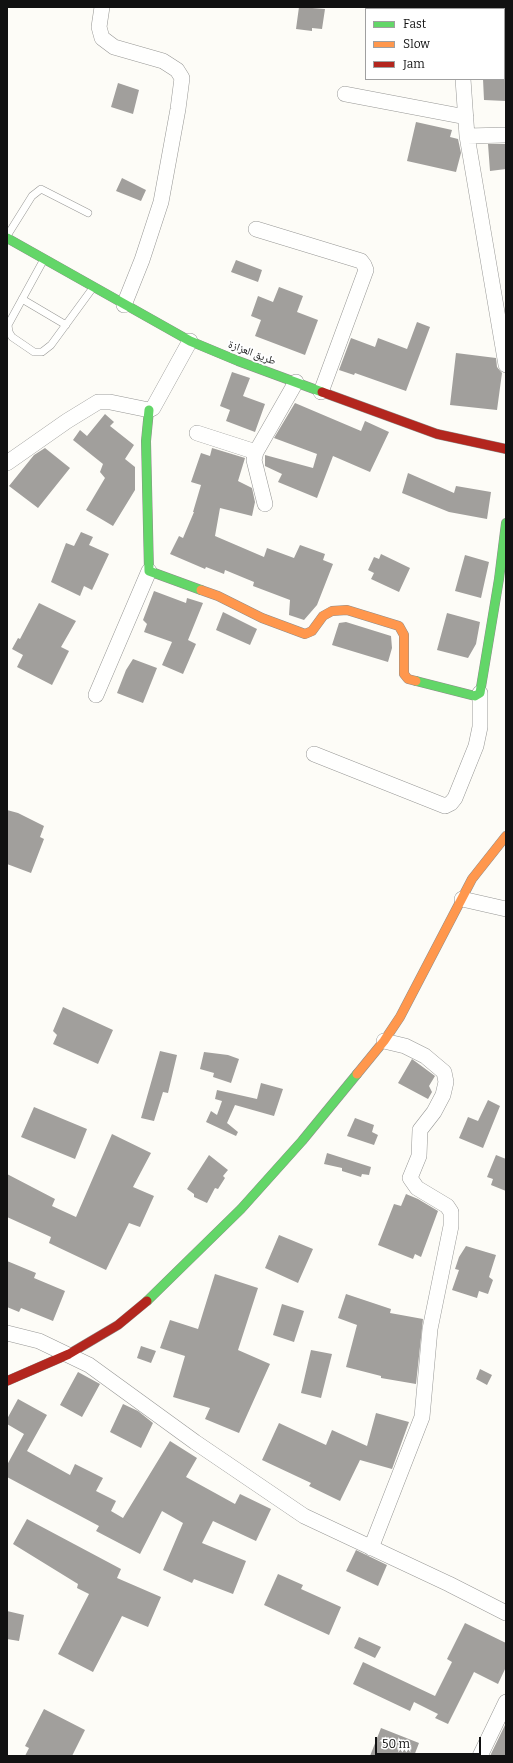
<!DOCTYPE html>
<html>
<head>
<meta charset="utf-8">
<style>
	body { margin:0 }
	#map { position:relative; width:513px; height:1763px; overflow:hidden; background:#fdfcf7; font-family:Bitter,serif }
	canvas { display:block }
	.frame { position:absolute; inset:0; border:8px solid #111; pointer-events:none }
	.legend { position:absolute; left:365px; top:8px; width:140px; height:72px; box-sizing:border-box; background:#fff; border:1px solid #a0a0a0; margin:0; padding:5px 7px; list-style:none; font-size:12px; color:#111 }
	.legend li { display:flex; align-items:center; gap:8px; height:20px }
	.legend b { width:20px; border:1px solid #a0a0a0 }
	.scale { position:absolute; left:375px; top:1737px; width:106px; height:18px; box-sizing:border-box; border:2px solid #111; border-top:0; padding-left:5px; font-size:12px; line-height:14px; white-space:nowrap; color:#111; -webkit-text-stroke:3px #fff; paint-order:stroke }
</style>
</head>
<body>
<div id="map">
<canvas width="513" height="1763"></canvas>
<div class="frame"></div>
<ul class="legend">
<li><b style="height:5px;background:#63d668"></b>Fast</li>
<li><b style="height:5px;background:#ff974d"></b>Slow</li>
<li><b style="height:5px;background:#b3261e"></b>Jam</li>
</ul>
<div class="scale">50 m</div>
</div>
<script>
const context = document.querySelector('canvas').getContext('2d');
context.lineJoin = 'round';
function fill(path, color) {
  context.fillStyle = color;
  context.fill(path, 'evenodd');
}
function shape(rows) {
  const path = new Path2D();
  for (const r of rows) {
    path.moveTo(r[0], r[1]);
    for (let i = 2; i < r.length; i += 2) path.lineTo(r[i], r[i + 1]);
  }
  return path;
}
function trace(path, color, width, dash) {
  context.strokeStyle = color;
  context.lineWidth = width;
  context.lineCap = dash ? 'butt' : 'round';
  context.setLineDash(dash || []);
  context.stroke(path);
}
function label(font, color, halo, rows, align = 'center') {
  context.font = font + ' Bitter,"Noto Naskh Arabic",serif';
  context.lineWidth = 4;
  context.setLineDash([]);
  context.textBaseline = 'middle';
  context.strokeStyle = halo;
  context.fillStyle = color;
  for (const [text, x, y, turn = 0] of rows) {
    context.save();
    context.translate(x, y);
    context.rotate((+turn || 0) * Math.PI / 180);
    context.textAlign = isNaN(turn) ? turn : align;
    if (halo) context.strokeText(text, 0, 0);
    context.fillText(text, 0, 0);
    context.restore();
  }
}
fill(shape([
	[299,7,325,9,322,29,312,28,312,31,296,29],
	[483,79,506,79,506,101,484,100],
	[118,83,139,90,133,114,111,107],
	[416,122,452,130,450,137,458,139,461,153,456,172,407,161],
	[488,144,506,144,506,169,490,171],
	[122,178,146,190,141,201,116,191],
	[236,260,262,270,258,282,231,272],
	[279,287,303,296,297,312,318,320,305,355,255,336,261,320,251,316,258,296,273,302],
	[417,322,430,327,406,391,355,373,354,375,339,370,351,338,375,347,378,338,407,349],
	[456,353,496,358,497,367,502,373,497,410,450,405],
	[232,372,250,378,243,396,265,404,255,432,226,421,230,410,220,406],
	[295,403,361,431,365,421,389,432,370,472,333,456,317,498,278,482,282,474,265,466,265,455,313,468,317,454,274,438],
	[105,414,114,422,110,426,134,445,125,459,135,467,135,490,113,526,86,510,105,478,100,472,103,464,73,440,80,430,87,436],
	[45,448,70,468,38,508,9,486,34,455],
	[212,448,245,458,238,481,252,488,255,502,252,516,220,508,215,536,264,557,267,548,294,558,300,545,325,554,323,560,333,564,317,605,304,620,289,615,290,600,253,586,254,582,225,570,224,574,206,567,205,569,170,554,179,536,183,538,194,512,193,512,201,485,191,482,201,453,210,456],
	[408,473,454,493,456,486,491,492,487,519,449,512,402,493],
	[81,532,93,537,89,545,109,554,92,590,84,586,80,596,51,582,66,543,74,546],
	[381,554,410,568,399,592,371,579,374,573,368,570,374,557,379,559],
	[465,555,489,562,481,598,455,591],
	[154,591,186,603,187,598,203,603,188,640,196,644,183,674,162,665,172,642,144,632,147,624,143,620],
	[39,603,76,621,61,647,69,651,52,685,17,667,23,655,12,649,18,638,20,639],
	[223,612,257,629,250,645,216,630],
	[447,613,480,622,476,644,468,658,437,650],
	[346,622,391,636,392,648,388,662,332,645,339,623],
	[133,659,157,668,143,703,117,693,126,670],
	[7,810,18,813,44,826,40,837,44,839,31,873,7,864],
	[63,1007,113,1030,98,1064,53,1044,57,1035,53,1031],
	[160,1051,177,1055,168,1093,163,1092,154,1121,141,1118],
	[204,1052,228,1055,239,1059,231,1083,213,1077,214,1073,200,1069],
	[412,1059,435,1076,429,1086,432,1092,428,1099,398,1083],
	[261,1083,283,1089,274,1116,235,1105,227,1123,238,1132,236,1136,206,1122,211,1111,217,1115,222,1101,215,1099,217,1090,257,1099],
	[488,1100,500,1106,483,1148,459,1138,468,1117,478,1121],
	[34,1107,87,1129,75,1159,21,1137],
	[355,1118,374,1125,372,1132,378,1135,374,1145,347,1136],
	[112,1134,151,1153,133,1187,154,1196,140,1227,129,1223,106,1270,49,1243,51,1237,7,1217,7,1174,55,1199,52,1206,76,1217],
	[327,1153,371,1167,369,1175,362,1174,361,1177,342,1171,342,1168,324,1164],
	[209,1155,228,1170,223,1176,225,1178,218,1189,215,1188,207,1203,194,1197,194,1194,187,1189],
	[496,1155,506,1159,506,1191,491,1185,493,1179,487,1177],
	[406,1194,418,1199,438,1211,421,1257,415,1254,413,1259,378,1245,394,1204,401,1206],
	[279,1235,313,1249,298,1283,265,1268],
	[466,1246,496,1255,489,1277,493,1280,488,1294,479,1291,477,1298,452,1290,459,1270,455,1269,459,1257],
	[7,1261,36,1273,34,1278,65,1291,53,1321,21,1308,19,1312,7,1307],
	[215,1274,258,1288,238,1350,270,1364,239,1433,205,1419,210,1408,173,1397,185,1356,160,1348,170,1320,198,1329],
	[346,1294,391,1309,390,1313,423,1319,416,1384,381,1378,381,1376,346,1367,357,1325,338,1318],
	[282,1304,304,1311,294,1342,273,1335],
	[141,1346,156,1351,151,1363,137,1358],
	[311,1350,332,1354,321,1398,301,1393],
	[480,1369,492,1375,487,1385,476,1379],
	[78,1372,100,1384,82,1417,60,1405],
	[18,1399,47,1415,27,1451,70,1475,75,1464,103,1478,96,1491,116,1501,111,1511,123,1518,170,1441,197,1458,186,1477,235,1504,240,1494,271,1509,256,1541,213,1521,202,1543,246,1561,233,1594,194,1579,192,1583,163,1570,183,1523,162,1511,140,1554,96,1531,99,1526,7,1477,7,1465,24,1434,7,1424,7,1419],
	[123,1404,138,1411,153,1423,141,1448,110,1432],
	[376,1413,409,1422,392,1469,360,1460,340,1501,309,1486,311,1483,262,1460,279,1423,326,1445,332,1430,367,1446],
	[27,1519,121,1569,117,1578,161,1597,148,1627,122,1616,93,1672,58,1654,89,1594,77,1588,78,1584,13,1544],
	[356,1550,387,1565,378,1586,346,1571],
	[278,1574,303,1585,301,1589,341,1607,329,1635,264,1605],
	[7,1611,24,1615,19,1641,7,1639],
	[465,1623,506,1643,506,1667,498,1684,474,1672,448,1724,435,1718,438,1714,414,1702,410,1711,353,1684,363,1662,435,1696,452,1662,447,1659],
	[359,1637,381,1647,375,1658,354,1648],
	[44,1709,85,1730,72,1756,25,1756,29,1748,25,1746],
	[506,1723,506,1756,490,1756],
	[381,1728,419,1743,414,1756,370,1756]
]), '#a19f9c');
const lane = shape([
	[7,236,32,196,41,189,88,213],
	[43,261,8,325,9,332,12,337,34,352,42,352,51,345,92,289],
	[22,299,66,325]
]);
const street = shape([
	[102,7,99,27,102,38,114,47,163,61,177,70,182,78,178,109,161,202,142,260,124,305],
	[395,7,395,9],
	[459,7,459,9],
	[463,79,467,136,506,365],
	[345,94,466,117],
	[467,136,506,135],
	[256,229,361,261,364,265,366,270,321,392],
	[197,433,256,452],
	[7,463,67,421,98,402,110,402,149,410,153,408,190,341],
	[265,504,254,460,256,452,296,382],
	[96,695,149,571],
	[314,754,445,806,451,803,455,798,476,746,480,727,480,693],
	[462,899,506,909],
	[7,1333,39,1341,89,1365,195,1442,304,1516,449,1584,506,1613],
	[371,1548,422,1417,430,1329,451,1226,451,1212,447,1206,417,1188,410,1178,419,1156,420,1130,434,1112,443,1095,446,1082,444,1072,425,1056,405,1046,384,1041],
	[480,1756,506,1702]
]);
const fast = shape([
	[7,238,190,341,238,361,322,392],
	[149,410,146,441,149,571,201,590],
	[416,681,475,696,480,693,499,579,506,523],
	[147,1301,241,1209,302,1141,357,1074]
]);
const slow = shape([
	[201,590,218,596,262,618,305,634,312,631,323,616,332,611,347,610,399,626,404,635,404,674,408,679,416,681],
	[357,1074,384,1041,400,1017,472,879,506,836]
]);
const jam = shape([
	[322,392,437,434,506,449],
	[7,1381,69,1354,118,1325,147,1301]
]);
trace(lane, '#979795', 8);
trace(street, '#979795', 16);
trace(fast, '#8e8d8b', 10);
trace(slow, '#8e8d8b', 10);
trace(jam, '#8e8d8b', 10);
trace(lane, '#fffffe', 7);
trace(street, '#fffffe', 15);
trace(fast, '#63d668', 9);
trace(slow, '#ff974d', 9);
trace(jam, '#b3261e', 9);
label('11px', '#111', '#fff', [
	["طريق العزازة",252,353,21]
]);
</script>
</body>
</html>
